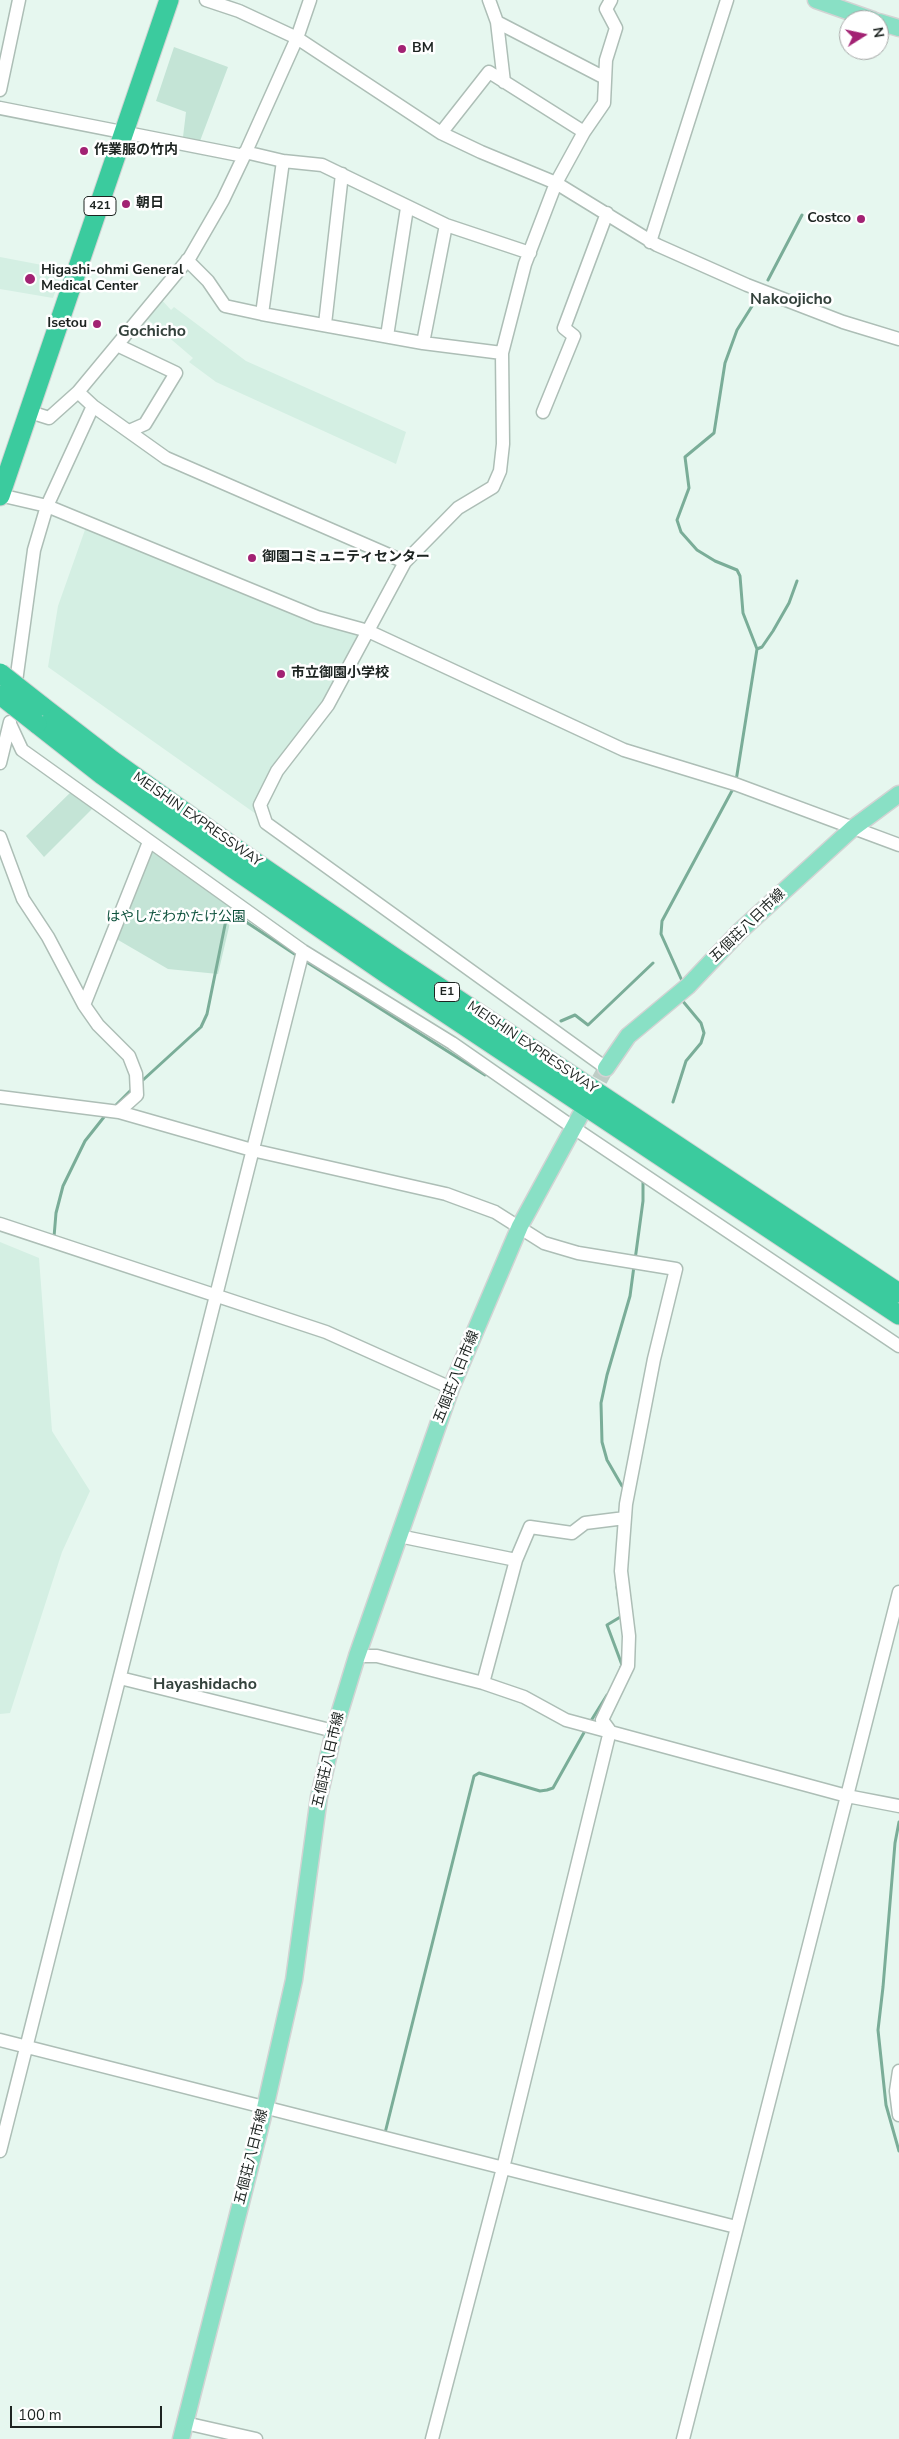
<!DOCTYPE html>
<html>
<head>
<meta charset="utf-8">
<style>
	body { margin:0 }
	#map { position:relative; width:899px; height:2439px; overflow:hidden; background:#e6f7ef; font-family:"Nunito Sans",sans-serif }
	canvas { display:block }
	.north { position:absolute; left:839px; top:10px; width:50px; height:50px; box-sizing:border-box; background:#fff; border:1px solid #a5a7a6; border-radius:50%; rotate:80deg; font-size:14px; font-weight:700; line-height:20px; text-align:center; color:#1d2421 }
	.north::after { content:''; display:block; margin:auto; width:18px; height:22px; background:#a22273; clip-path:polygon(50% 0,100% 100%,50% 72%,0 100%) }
	.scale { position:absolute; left:10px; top:2406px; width:152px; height:22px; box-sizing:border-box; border:2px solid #1d2421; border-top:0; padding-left:6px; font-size:15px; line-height:18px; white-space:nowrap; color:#1d2421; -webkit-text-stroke:4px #fff; paint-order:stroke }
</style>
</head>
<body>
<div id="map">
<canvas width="899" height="2439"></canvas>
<div class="north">N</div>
<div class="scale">100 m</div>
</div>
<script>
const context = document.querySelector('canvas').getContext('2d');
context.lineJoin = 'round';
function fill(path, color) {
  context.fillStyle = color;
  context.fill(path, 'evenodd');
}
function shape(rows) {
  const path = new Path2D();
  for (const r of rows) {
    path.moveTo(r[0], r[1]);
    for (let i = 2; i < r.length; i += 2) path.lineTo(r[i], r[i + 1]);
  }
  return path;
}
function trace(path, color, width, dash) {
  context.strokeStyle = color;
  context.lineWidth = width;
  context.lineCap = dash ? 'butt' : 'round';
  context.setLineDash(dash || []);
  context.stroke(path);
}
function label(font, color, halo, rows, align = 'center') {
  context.font = font + ' "Nunito Sans","Noto Sans JP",sans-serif';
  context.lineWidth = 5;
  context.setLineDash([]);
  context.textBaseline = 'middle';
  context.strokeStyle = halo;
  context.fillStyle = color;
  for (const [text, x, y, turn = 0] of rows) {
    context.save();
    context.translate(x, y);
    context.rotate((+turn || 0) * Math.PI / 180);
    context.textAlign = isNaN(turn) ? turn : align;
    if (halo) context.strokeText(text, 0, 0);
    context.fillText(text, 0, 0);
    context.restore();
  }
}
fill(shape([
	[0,257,63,269,53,298,0,289],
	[160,298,171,310,174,307,246,361,406,432,396,464,216,382,189,362,193,358,145,317],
	[86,527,360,635,327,700,258,802,256,814,48,667,58,606],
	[0,1242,39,1258,52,1431,90,1491,62,1552,10,1713,0,1714]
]), '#d4efe3');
fill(shape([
	[174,47,228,67,200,141,183,137,186,112,156,101],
	[75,788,97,804,44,857,26,836],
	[149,842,233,901,229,927,218,974,168,969,113,937]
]), '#c4e4d6');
trace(shape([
	[768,280,802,215],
	[757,649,762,647,773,631,789,603,797,581],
	[736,781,757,649,743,613,740,576,737,570,715,561,697,550,681,532,677,520,689,488,685,457,714,433,725,363,737,330,759,295],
	[305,961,485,1075],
	[683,983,661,934,662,921,734,787],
	[561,1021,575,1015,588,1025,653,963],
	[143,1080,201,1027,207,1014,228,910,296,955],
	[673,1102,686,1061,701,1043,704,1033,701,1023,681,999],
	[113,1108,133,1088],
	[54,1237,56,1213,63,1186,85,1141,104,1117],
	[635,1260,643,1201,643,1179],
	[622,1486,607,1460,602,1442,601,1403,607,1375,630,1296,634,1266],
	[617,1587,619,1600],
	[621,1667,622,1665,607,1625,622,1616],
	[589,1724,607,1695],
	[899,1822,895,1843,883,1987,878,2030,886,2105,899,2151],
	[385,2133,474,1776,479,1773,540,1791,547,1790,553,1788,586,1729]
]), '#7aad98', 3);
trace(shape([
	[588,1101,606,1068]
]), '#becdc6', 16, [16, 8]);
const minor = shape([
	[206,0,239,11,297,38,441,133,481,152,556,183,657,245,747,285,843,322,899,339],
	[489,0,497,22,504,82],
	[497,22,605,78],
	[0,90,19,0],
	[0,108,244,156],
	[441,133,489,72,584,132],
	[245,152,283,161,322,165,446,225,530,253],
	[283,161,262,314,423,343,502,353],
	[650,242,727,0],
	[187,260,208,281,225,306,262,314],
	[325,324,342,174],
	[387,336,407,208],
	[423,343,446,225],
	[117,345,176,373,145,424,129,431],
	[78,392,93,406,166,458,405,562,328,705,277,771,260,805,266,823,606,1068],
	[30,412,49,418,78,392,190,257,223,200,244,156,297,38,310,0],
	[543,412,574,336,564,328,607,213],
	[0,495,47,506,317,617,368,631,624,750,735,784,899,845],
	[405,562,458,508,493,487,500,471,503,444,502,353,525,264,556,183,584,132,604,103,606,60,616,28,606,9,611,0],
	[15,689,34,550,47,506,93,406],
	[10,724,22,750,303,951,452,1043,574,1128,899,1346],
	[0,763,10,722],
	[0,837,23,899,48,937,84,1005,98,1025,129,1056,136,1074,137,1095,118,1112],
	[84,1005,149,842],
	[0,1097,119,1112,252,1150,446,1194,495,1212,544,1243,578,1253,676,1269,654,1359,626,1504,621,1571,629,1636,628,1666,602,1720,610,1731,503,2168,432,2439],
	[0,1224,326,1332,451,1388],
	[399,1536,516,1560],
	[357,1656,377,1656,483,1683,524,1697,566,1720,847,1796,899,1806],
	[120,1678,334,1731],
	[483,1683,516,1560,530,1527,572,1533,585,1523,625,1518],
	[0,2040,736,2227],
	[899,2071,896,2091,899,2115],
	[0,2151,303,951],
	[185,2423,256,2439],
	[683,2439,899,1592]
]);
const major = shape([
	[816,0,873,20],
	[879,22,899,28],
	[606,1068,628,1036,688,986,740,931,853,828,899,794],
	[181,2439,265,2108,294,1980,319,1797,334,1731,357,1656,451,1388,520,1226,581,1114]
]);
const highway = shape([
	[0,496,169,0],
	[42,706,112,760,245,855,397,959,899,1293],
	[37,724,102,775,234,869,388,975,899,1315]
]);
trace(minor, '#adbeb6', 15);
trace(major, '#d2d3d3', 19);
trace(highway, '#d2d3d3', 21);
trace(minor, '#fff', 12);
trace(major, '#89e0c5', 16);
trace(highway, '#3bcb9e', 19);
const highwayBridge = shape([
	[0,673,42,706],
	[0,695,37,724]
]);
trace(highwayBridge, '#d2d3d3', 21, []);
trace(highwayBridge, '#3bcb9e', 19);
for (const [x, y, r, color] of [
	[402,49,5,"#a22273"],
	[84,151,5,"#a22273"],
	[126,204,5,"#a22273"],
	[861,219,5,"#a22273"],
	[30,279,6,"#a22273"],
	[97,324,5,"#a22273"],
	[252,558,5,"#a22273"],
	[281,674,5,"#a22273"]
]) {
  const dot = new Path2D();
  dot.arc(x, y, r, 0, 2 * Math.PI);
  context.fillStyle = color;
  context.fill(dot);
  trace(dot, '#fff', 2);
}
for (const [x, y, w] of [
	[100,206,32],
	[447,992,25]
]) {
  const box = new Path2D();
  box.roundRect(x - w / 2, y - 9.5, w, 19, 4);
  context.fillStyle = '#fff';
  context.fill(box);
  trace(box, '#1d2421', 1);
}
label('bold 12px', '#1d2421', null, [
	["421",100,206],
	["E1",447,992]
]);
label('bold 14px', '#1d2421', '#fff', [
	["BM",412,49],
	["作業服の竹内",94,151],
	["朝日",136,204],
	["Costco",851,219,"right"],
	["Higashi-ohmi General",41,271],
	["Medical Center",41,287],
	["Isetou",87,324,"right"],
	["御園コミュニティセンター",262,558],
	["市立御園小学校",291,674]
], 'left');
label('14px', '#1d2421', '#fff', [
	["MEISHIN EXPRESSWAY",197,820,35],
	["五個荘八日市線",748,926,-44],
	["MEISHIN EXPRESSWAY",532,1048,34],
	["五個荘八日市線",457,1377,-68],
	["五個荘八日市線",329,1760,-77],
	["五個荘八日市線",252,2157,-76]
]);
label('14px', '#0e523d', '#fff', [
	["はやしだわかたけ公園",176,918]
]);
label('bold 16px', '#34423c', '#fff', [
	["Nakoojicho",791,300],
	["Gochicho",152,332],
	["Hayashidacho",205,1685]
]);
</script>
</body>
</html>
